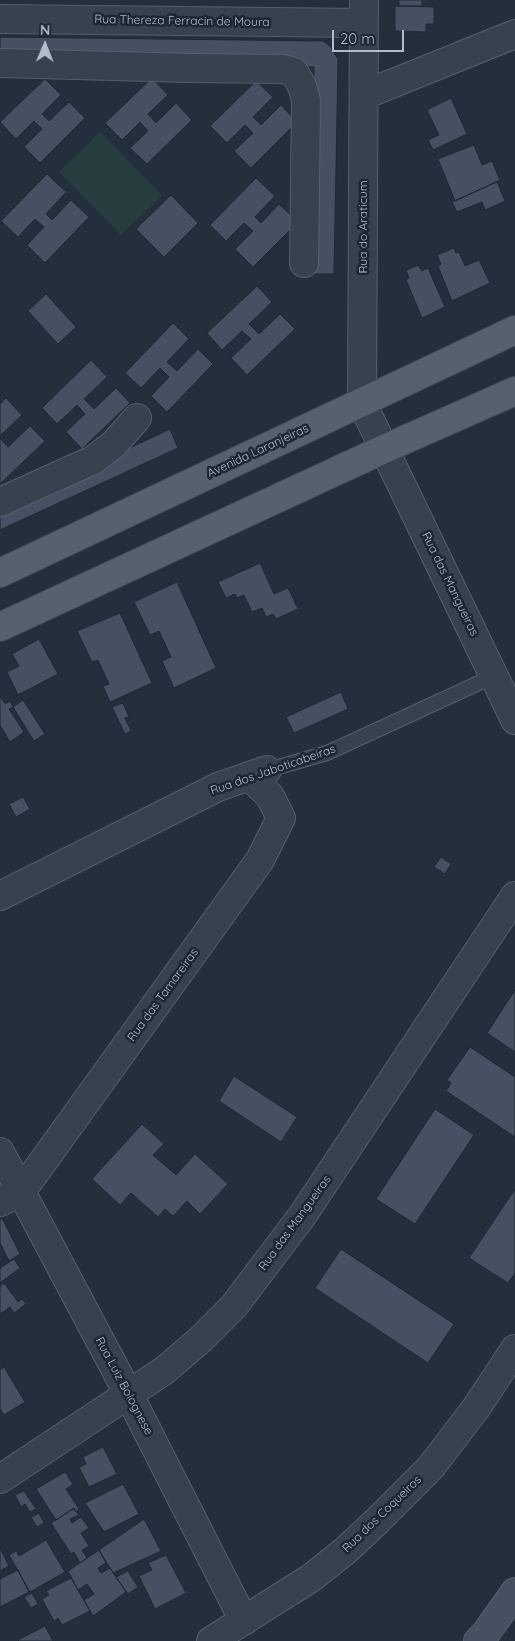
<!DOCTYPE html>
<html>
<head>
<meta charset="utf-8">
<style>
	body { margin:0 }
	#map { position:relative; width:515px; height:1641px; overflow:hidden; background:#242f3e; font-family:Quicksand,sans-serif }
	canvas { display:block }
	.north { position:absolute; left:20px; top:20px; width:50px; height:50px; -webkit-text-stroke:4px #1d2633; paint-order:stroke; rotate:1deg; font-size:14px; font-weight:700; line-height:20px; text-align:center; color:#b4bcc9 }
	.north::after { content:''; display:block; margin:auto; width:18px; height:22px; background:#b4bcc9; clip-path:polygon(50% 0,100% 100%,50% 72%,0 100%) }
	.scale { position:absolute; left:332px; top:30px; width:72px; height:22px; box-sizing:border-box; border:2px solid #b4bcc9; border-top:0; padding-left:6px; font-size:15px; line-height:18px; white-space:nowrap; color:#b4bcc9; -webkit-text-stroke:4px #1d2633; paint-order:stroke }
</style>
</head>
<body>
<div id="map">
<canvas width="515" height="1641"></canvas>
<div class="north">N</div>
<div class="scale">20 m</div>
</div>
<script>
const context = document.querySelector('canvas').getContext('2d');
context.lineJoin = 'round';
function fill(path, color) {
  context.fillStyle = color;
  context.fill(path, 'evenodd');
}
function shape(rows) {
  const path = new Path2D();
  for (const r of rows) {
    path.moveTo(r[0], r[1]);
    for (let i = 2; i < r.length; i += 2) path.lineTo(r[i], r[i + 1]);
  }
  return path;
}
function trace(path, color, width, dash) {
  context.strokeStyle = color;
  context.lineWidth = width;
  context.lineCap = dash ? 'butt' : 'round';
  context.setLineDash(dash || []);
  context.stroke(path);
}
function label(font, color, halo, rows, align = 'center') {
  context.font = font + ' Quicksand,sans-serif';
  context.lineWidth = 5;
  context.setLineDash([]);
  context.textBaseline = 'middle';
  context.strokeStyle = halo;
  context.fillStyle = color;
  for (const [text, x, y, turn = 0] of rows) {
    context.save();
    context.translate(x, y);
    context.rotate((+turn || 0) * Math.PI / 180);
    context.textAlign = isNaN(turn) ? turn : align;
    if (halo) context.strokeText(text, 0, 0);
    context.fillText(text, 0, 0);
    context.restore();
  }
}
fill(shape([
	[100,132,162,195,121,235,59,172]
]), '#263c3f');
const building = shape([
	[399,0,422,0,422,6,399,6,399,0],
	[395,6,434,7,434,24,426,24,426,32,395,31,395,6],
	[0,37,323,41,330,46,338,59,334,274,312,274,314,67,0,59,0,37],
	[152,78,168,95,148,114,156,123,176,103,192,120,147,164,130,148,148,131,140,122,122,140,105,123,152,78],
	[45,79,61,95,42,114,49,121,69,102,85,118,40,163,24,147,42,129,34,121,16,139,0,122,45,79],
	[256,81,273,97,253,117,261,125,281,105,297,122,251,168,234,151,253,133,245,125,227,143,210,126,256,81],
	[451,98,467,134,433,150,428,140,439,135,427,110,451,98],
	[474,145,482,165,492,161,500,180,455,201,438,159,474,145],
	[47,174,66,192,46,214,52,220,71,200,89,217,45,263,27,245,44,227,35,219,18,237,1,221,47,174],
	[256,178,275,196,255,217,261,223,279,204,298,222,253,267,235,249,253,231,244,223,226,241,210,225,256,178],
	[497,182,505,201,485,210,482,202,457,212,452,202,497,182],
	[171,195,198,223,164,257,136,229,171,195],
	[454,248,456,253,459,252,465,266,479,260,490,283,452,301,438,266,441,264,437,255,454,248],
	[418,265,422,271,428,268,445,307,422,318,406,280,409,278,406,270,418,265],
	[257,286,272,302,249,324,259,334,280,314,295,329,247,375,231,358,251,339,242,331,222,350,207,333,257,286],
	[46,294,76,327,58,344,28,311,46,294],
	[173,323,189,339,167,362,177,371,198,349,213,364,167,412,151,396,169,377,160,368,141,388,125,373,173,323],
	[91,360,107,377,84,399,94,409,116,388,130,403,82,449,66,432,85,414,77,405,57,424,42,408,91,360],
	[6,398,22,415,0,436,0,404,6,398],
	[30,426,45,441,0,484,0,438,8,447,30,426],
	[170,429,178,448,0,530,0,509,170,429],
	[260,563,274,594,288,588,298,609,276,619,273,614,266,617,262,608,252,612,244,595,237,598,235,594,226,598,218,582,260,563],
	[177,582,216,668,174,688,162,661,171,657,159,631,150,635,134,602,177,582],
	[120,613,152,683,110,702,103,686,109,684,98,660,92,662,77,631,120,613],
	[39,639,58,674,18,695,7,672,19,666,12,654,39,639],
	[341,692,348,709,294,733,286,717,341,692],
	[0,696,5,704,10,701,13,707,9,709,24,732,10,742,0,725,0,696],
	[23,700,45,734,34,741,13,707,23,700],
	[123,703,129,717,125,718,131,731,125,734,112,707,123,703],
	[23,797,30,809,16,817,9,804,23,797],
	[441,857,451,864,445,874,434,867,441,857],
	[515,990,515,1052,487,1033,515,990],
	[470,1047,515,1077,515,1137,446,1091,451,1083,447,1080,470,1047],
	[234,1076,297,1117,281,1142,219,1101,234,1076],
	[435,1109,474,1135,415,1224,376,1199,435,1109],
	[142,1124,164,1144,153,1155,176,1175,195,1154,228,1184,200,1214,187,1201,173,1216,165,1209,158,1217,131,1193,120,1205,92,1179,142,1124],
	[515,1189,515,1273,508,1283,469,1258,515,1189],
	[2,1218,20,1254,9,1261,0,1243,0,1220,2,1218],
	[341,1249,454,1324,428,1363,315,1288,341,1249],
	[14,1259,20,1268,0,1283,0,1268,14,1259],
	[4,1283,18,1302,22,1299,26,1304,14,1313,10,1307,0,1314,0,1286,4,1283],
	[4,1367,25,1402,4,1415,0,1409,0,1370,4,1367],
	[103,1447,117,1474,89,1487,79,1467,86,1464,83,1457,103,1447],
	[65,1472,73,1484,66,1489,79,1509,76,1512,74,1508,56,1520,36,1489,65,1472],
	[123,1484,139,1514,104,1532,85,1503,123,1484],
	[24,1491,36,1509,30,1512,25,1504,21,1507,15,1495,24,1491],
	[73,1509,79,1515,70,1519,72,1523,81,1517,89,1528,81,1533,89,1546,82,1550,87,1558,80,1563,74,1552,71,1554,51,1523,73,1509],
	[39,1513,44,1523,37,1527,31,1517,39,1513],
	[144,1519,161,1551,113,1573,99,1550,144,1519],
	[46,1540,65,1572,30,1592,9,1555,16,1551,19,1556,46,1540],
	[0,1548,9,1566,0,1571,0,1548],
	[99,1550,106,1563,98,1568,101,1573,110,1568,126,1592,93,1616,84,1600,94,1594,87,1584,78,1590,68,1571,99,1550],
	[166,1555,186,1593,155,1609,139,1576,152,1570,148,1563,166,1555],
	[18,1570,29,1592,0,1607,0,1579,18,1570],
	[128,1571,138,1587,128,1594,116,1577,128,1571],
	[71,1578,90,1611,62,1625,58,1618,54,1621,42,1599,49,1595,46,1591,71,1578],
	[32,1593,38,1604,31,1608,24,1597,32,1593],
	[45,1626,53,1641,19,1641,18,1640,45,1626]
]);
fill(building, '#455162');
trace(building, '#1f2835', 1);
const service = shape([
	[268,770,327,753,494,676]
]);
const minor = shape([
	[364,0,362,403,515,720],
	[0,19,364,23],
	[0,63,190,68,283,69,294,72,302,86,306,100,304,263],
	[364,95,515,34],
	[0,502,93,460,114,444,137,418],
	[0,896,218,787,267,770],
	[0,1152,129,1395,244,1621],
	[0,1202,21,1192,260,860,281,818,270,796,249,776],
	[0,1479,165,1370,201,1339,234,1306,302,1216,515,896],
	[211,1641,311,1578,345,1551,376,1522,431,1467,476,1408,515,1349]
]);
const secondary = shape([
	[478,1641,486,1633,515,1592]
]);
const primary = shape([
	[0,573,515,330],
	[0,627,384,449,515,391]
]);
trace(service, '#565f6c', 16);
trace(minor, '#565f6c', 30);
trace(secondary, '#565f6c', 30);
trace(primary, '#414a57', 30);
trace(service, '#38414e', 14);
trace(minor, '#38414e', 28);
trace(secondary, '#465061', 28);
trace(primary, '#56606e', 28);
label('12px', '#b4bcc9', '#1d2633', [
	["Rua Thereza Ferracin de Moura",182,21,1],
	["Rua do Araticum",363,227,-90],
	["Avenida Laranjeiras",258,451,-25],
	["Rua das Mangueiras",450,584,64],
	["Rua dos Jaboticabeiras",273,770,-19],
	["Rua das Tamareiras",163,995,-54],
	["Rua das Mangueiras",295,1223,-54],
	["Rua Luiz Bolognese",124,1386,62],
	["Rua dos Coqueiros",382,1514,-44]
]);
</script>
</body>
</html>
